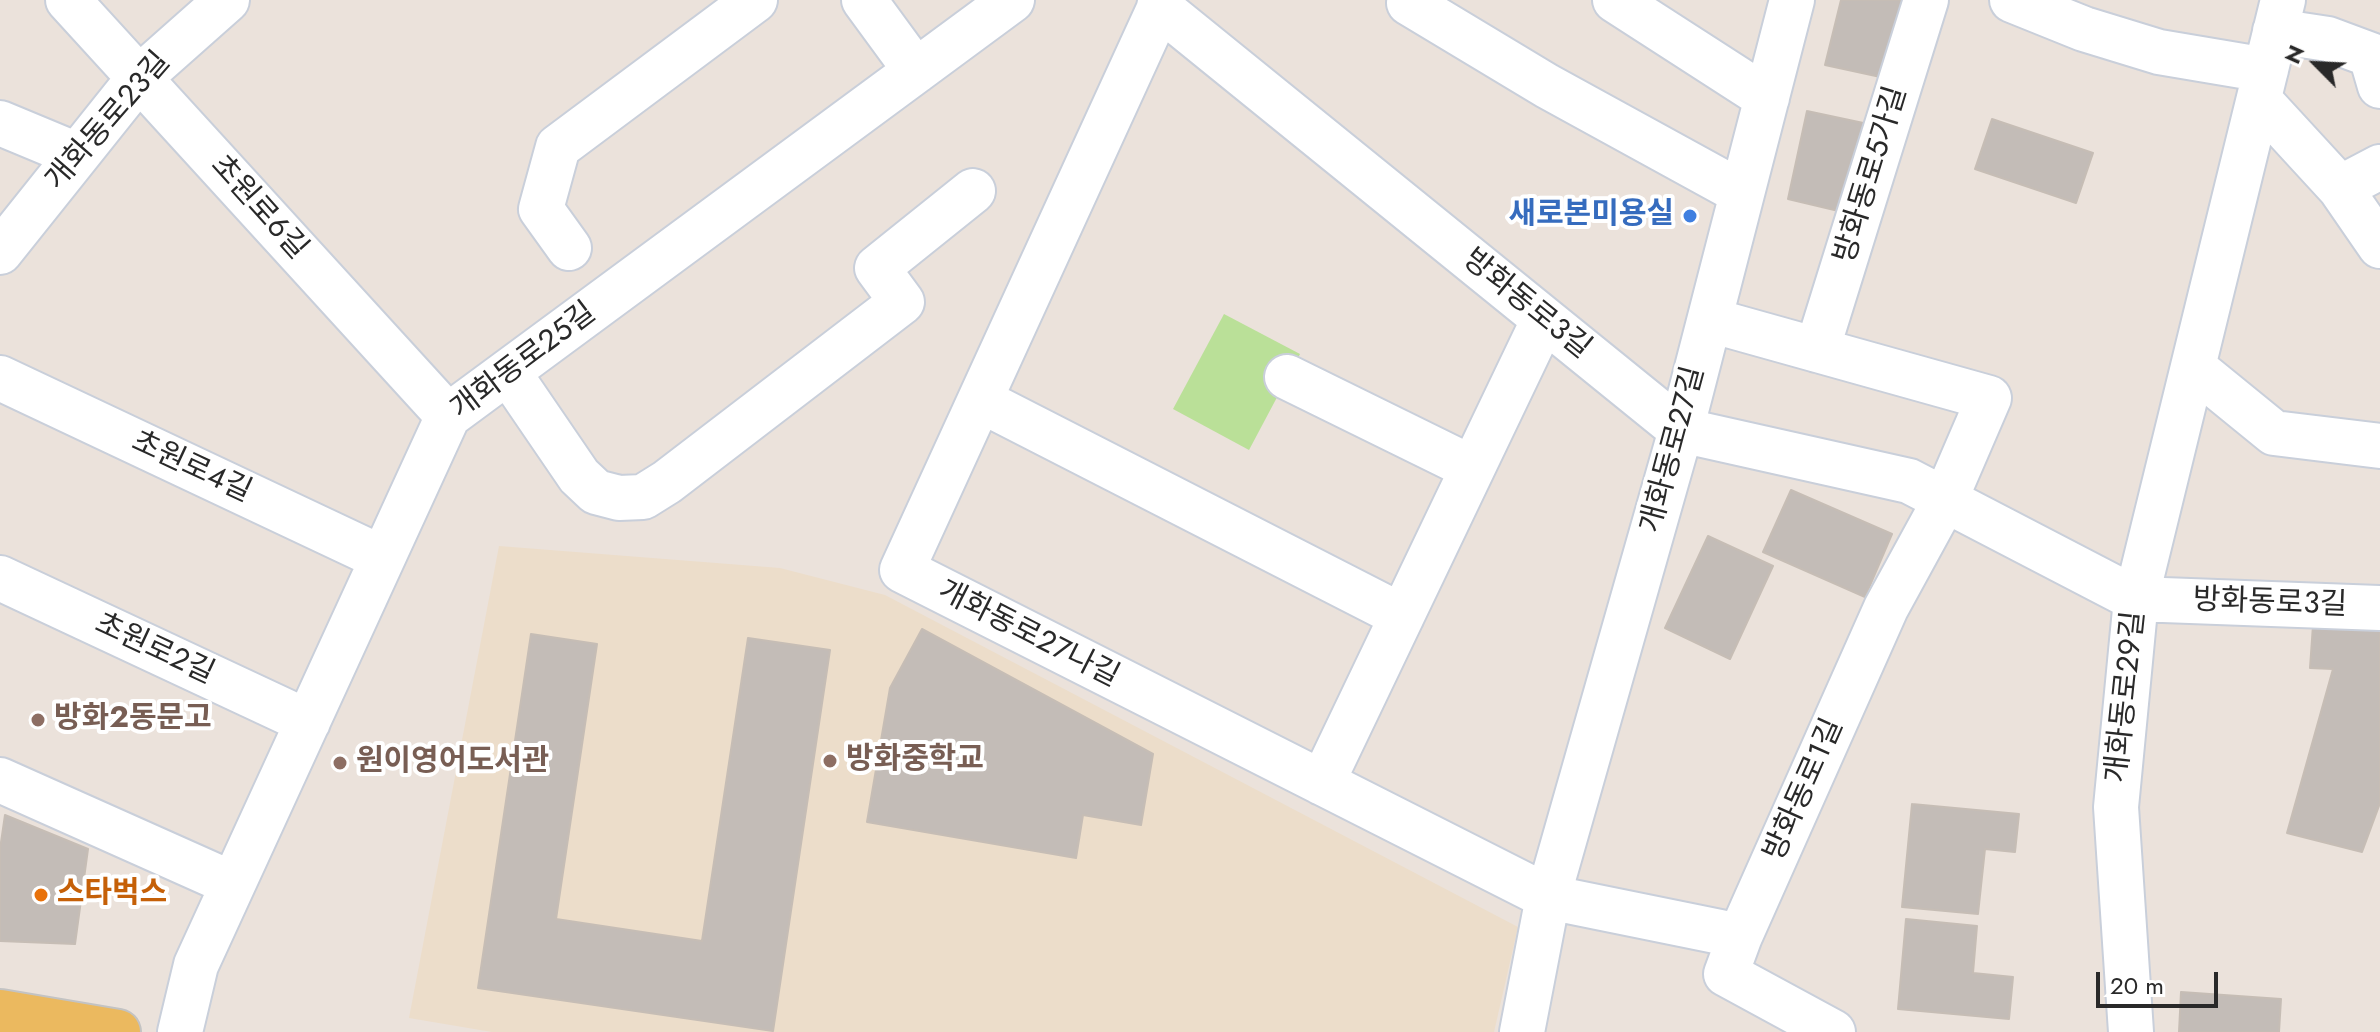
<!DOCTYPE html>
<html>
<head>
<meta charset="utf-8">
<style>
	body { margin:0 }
	#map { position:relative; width:2380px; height:1032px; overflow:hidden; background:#ebe2db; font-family:Jost,sans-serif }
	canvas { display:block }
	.north { position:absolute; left:2276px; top:24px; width:80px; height:80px; -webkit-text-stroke:6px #fff; paint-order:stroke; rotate:294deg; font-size:22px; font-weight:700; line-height:32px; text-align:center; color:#292929 }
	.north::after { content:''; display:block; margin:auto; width:28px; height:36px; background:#292929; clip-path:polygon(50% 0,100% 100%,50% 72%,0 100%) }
	.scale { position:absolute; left:2096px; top:972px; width:122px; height:36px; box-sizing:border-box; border:4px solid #292929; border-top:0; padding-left:10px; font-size:24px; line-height:28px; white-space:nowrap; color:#292929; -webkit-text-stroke:6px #fff; paint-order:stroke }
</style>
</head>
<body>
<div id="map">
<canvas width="2380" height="1032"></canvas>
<div class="north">N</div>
<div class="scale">20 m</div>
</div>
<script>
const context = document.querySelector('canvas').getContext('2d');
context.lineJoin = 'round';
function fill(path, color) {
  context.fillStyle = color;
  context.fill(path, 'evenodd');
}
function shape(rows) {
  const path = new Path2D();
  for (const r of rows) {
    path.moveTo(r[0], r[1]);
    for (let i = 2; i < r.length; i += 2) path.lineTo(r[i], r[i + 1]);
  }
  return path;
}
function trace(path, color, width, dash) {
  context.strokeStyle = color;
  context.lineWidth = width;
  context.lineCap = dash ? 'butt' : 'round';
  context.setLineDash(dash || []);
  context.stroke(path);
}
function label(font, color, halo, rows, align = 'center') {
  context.font = font + ' Jost,"Noto Sans KR",sans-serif';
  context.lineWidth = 8;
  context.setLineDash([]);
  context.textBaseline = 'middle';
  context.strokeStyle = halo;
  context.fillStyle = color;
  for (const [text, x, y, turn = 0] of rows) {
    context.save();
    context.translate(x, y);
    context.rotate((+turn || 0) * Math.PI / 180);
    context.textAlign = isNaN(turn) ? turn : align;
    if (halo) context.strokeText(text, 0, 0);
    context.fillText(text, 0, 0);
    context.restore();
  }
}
fill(shape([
	[499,546,780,568,885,595,1518,927,1494,1032,492,1032,409,1018]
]), '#ecddca');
fill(shape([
	[1224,314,1300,354,1249,450,1173,409]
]), '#bae098');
const building = shape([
	[1841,0,1903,0,1885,78,1825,65,1841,0],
	[1807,111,1868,124,1847,213,1788,199,1807,111],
	[1992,119,2093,153,2076,203,1975,169,1992,119],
	[1791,490,1892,534,1865,597,1763,552,1791,490],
	[1708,536,1773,566,1730,659,1665,628,1708,536],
	[2313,625,2380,629,2380,803,2362,852,2287,833,2333,669,2310,668,2313,625],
	[922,629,1153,754,1141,825,1083,815,1076,858,867,822,890,688,922,629],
	[531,634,597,644,556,919,702,941,748,638,830,650,773,1031,478,988,531,634],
	[1912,804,2019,814,2015,852,1985,849,1978,914,1902,907,1912,804],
	[5,815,88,849,75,944,0,941,0,849,5,815],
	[1906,919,1977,926,1973,973,2013,977,2009,1019,1898,1009,1906,919],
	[2181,992,2281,999,2279,1032,2179,1032,2181,992]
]);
fill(building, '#c3bcb7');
trace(building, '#c6bdb5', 2);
const minor = shape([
	[68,0,448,416],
	[864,0,916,71],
	[1163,0,902,570,1548,897,1740,936],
	[1615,0,1767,98],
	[2012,0,2084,29,2159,52,2266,70],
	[1409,3,1547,86,1742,193],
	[1159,7,1681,430,1909,481,2136,599,2380,608],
	[2275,31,2328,39,2371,55,2380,86],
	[2260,101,2340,188,2380,246],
	[0,123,77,155],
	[2340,188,2380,167],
	[569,248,541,209,558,147,755,0],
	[0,252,139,78,227,0],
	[1710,320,1989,398,1945,500,1886,608,1740,936,1726,974,1833,1032],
	[1817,350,1926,0],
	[2193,367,2274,433,2380,446],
	[508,372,579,476,596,492,619,498,643,497,667,482,902,302,877,268,973,191],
	[1287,377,1472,468],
	[0,378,382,558],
	[980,400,1402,616],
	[0,578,308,722],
	[0,780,233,884],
	[1322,783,1544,319],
	[180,1032,196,965,448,416,1012,0],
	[1522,1032,1548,897,1681,430,1792,0],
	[2131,1032,2116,807,2136,599,2283,0]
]);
const major = shape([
	[0,1012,118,1032]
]);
trace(minor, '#c9cfda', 48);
trace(major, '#c3c3c3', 48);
trace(minor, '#fff', 44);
trace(major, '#ebb95f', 44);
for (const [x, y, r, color] of [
	[1690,216,8,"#3f7fe0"],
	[38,720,8,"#8d6e63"],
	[830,761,8,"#8d6e63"],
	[340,763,8,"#8d6e63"],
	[41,895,8,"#e8710a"]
]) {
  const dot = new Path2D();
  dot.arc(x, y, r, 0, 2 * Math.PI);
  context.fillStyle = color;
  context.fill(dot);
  trace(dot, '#fff', 3);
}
label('30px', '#292929', '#fff', [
	["개화동로23길",109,122,-49],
	["방화동로5가길",1872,175,-73],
	["초원로6길",258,208,48],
	["방화동로3길",1526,305,39],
	["개화동로25길",524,362,-37],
	["개화동로27길",1674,450,-75],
	["초원로4길",191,468,25],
	["방화동로3길",2270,604,2],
	["개화동로27나길",1028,635,27],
	["초원로2길",154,650,25],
	["개화동로29길",2127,697,-84],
	["방화동로1길",1805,790,-66]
]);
label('bold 30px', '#366cbe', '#fff', [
	["새로본미용실",1674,216]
], 'right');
label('bold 30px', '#785e54', '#fff', [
	["방화2동문고",54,720],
	["방화중학교",846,761],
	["원이영어도서관",356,763]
], 'left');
label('bold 30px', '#c56008', '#fff', [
	["스타벅스",57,895]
], 'left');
</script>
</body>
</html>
